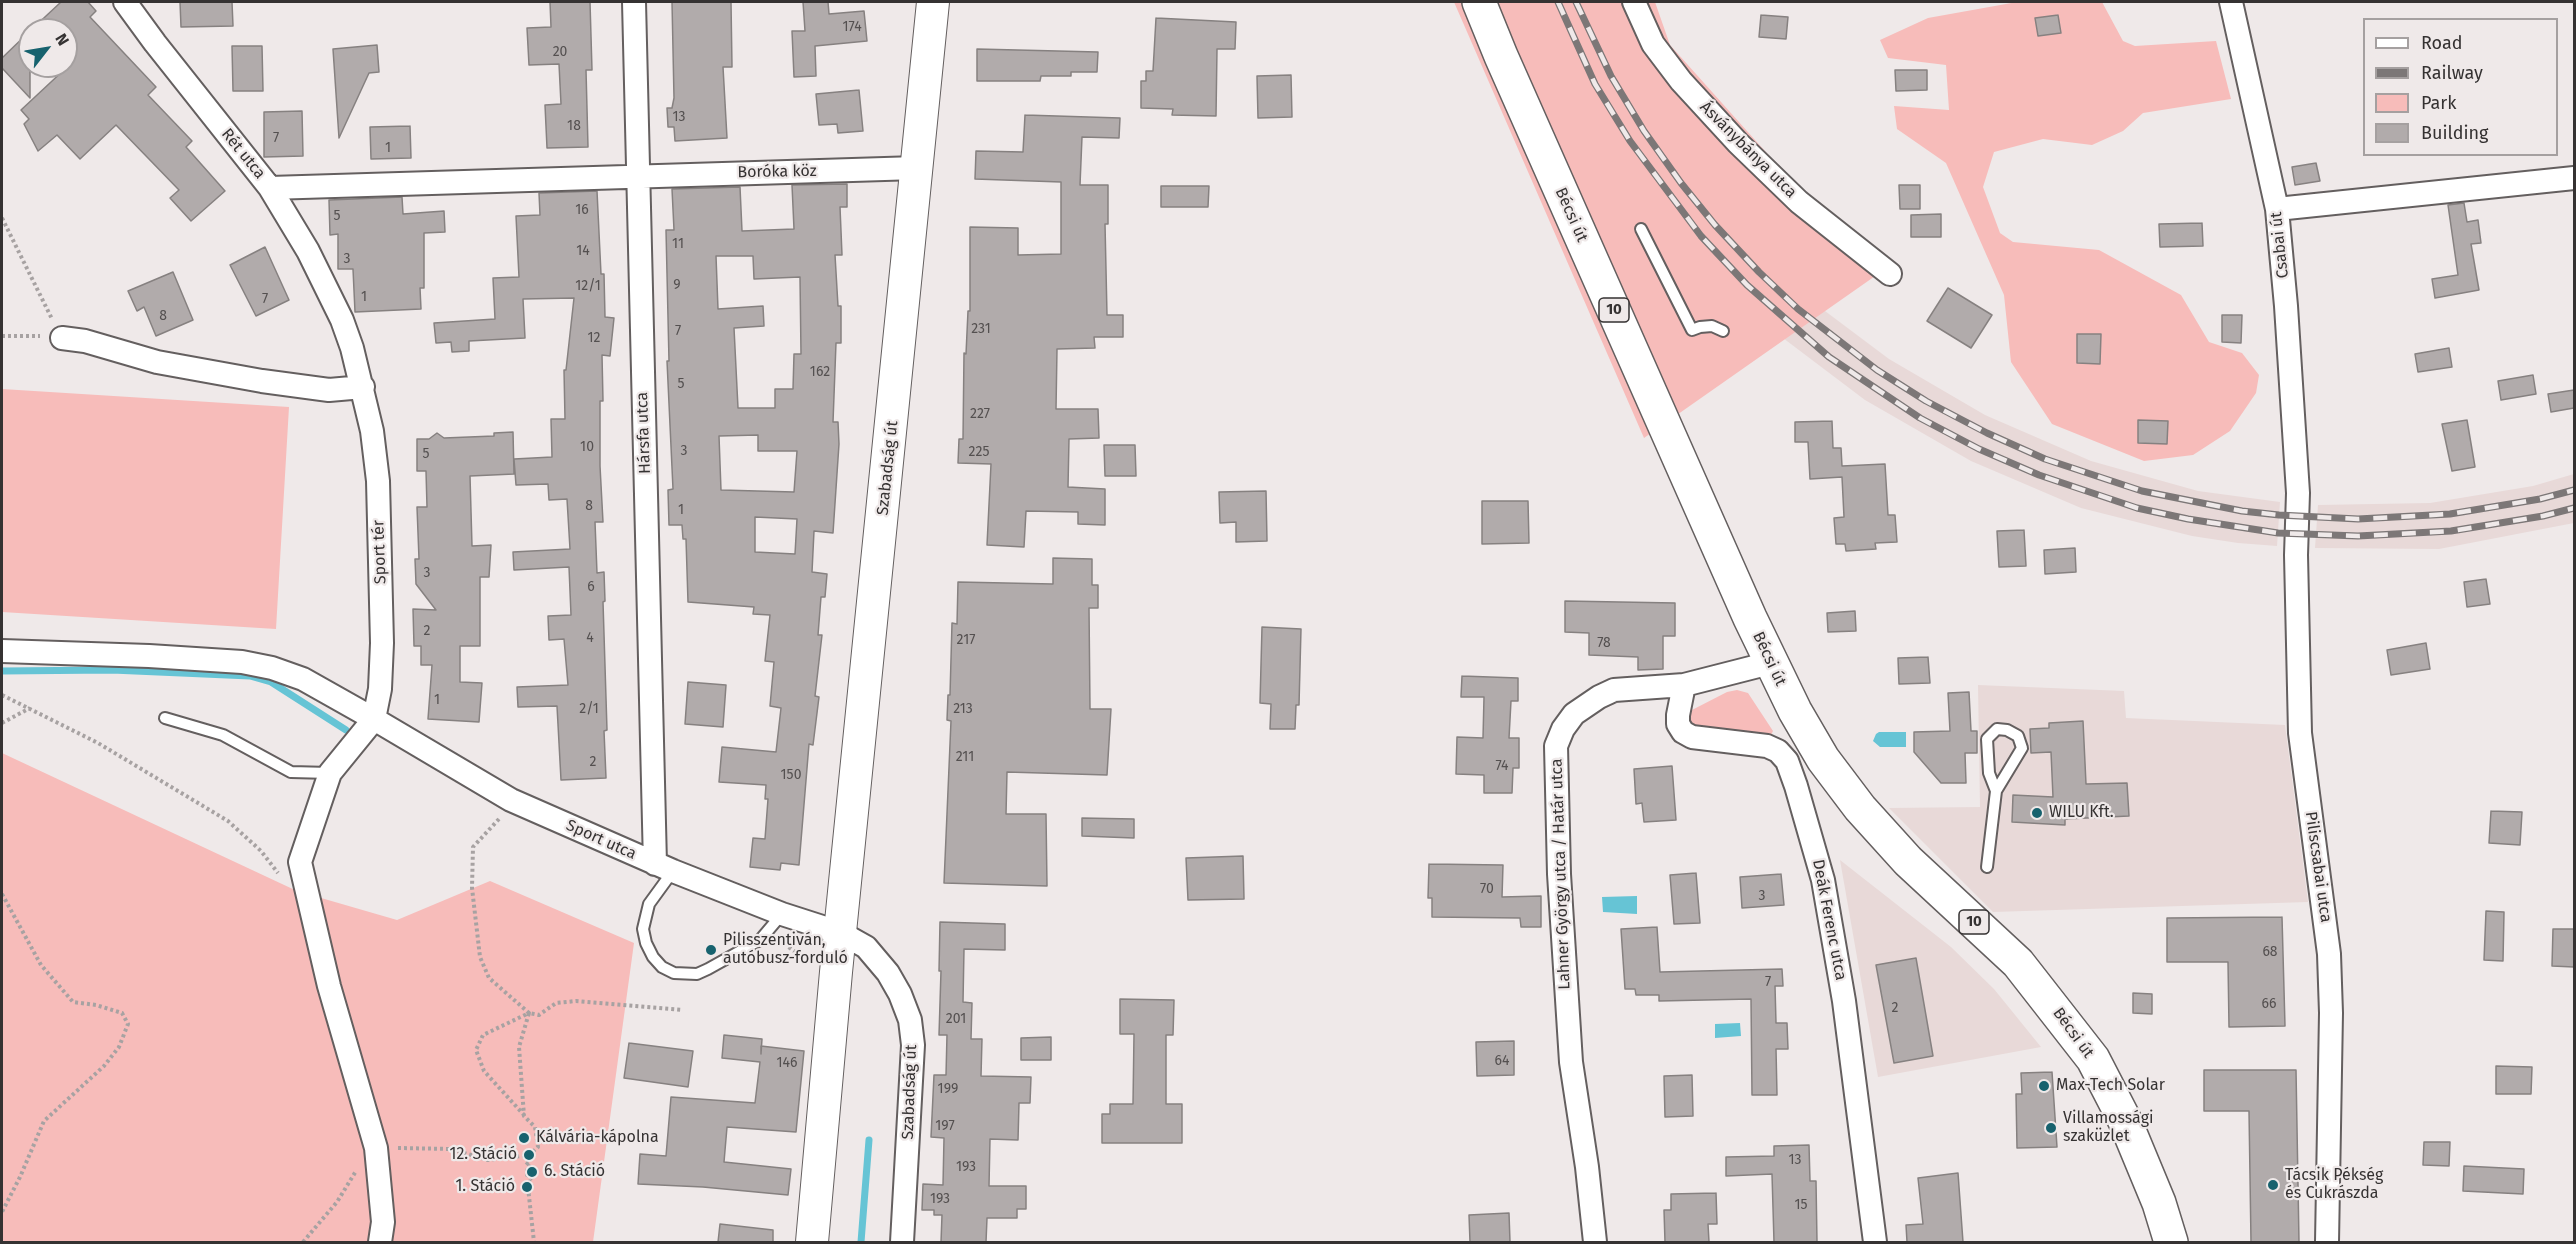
<!DOCTYPE html>
<html>
<head>
<meta charset="utf-8">
<style>
	body { margin:0 }
	#map { position:relative; width:2576px; height:1244px; overflow:hidden; background:#efe9e9; font-family:"Fira Sans",sans-serif }
	canvas { display:block }
	.frame { position:absolute; inset:0; border:3px solid #353232; pointer-events:none }
	.legend { position:absolute; left:2363px; top:18px; width:195px; height:138px; box-sizing:border-box; background:#efe9e9; border:2px solid #a5a0a0; margin:0; padding:8px 10px; list-style:none; font-size:18px; color:#353232 }
	.legend li { display:flex; align-items:center; gap:12px; height:30px }
	.legend b { width:30px; border:2px solid #a5a0a0 }
	.north { position:absolute; left:18px; top:18px; width:60px; height:60px; box-sizing:border-box; background:#efe9e9; border:2px solid #a5a0a0; border-radius:50%; rotate:59deg; font-size:16px; font-weight:700; line-height:24px; text-align:center; color:#353232 }
	.north::after { content:''; display:block; margin:auto; width:21px; height:27px; background:#17626e; clip-path:polygon(50% 0,100% 100%,50% 72%,0 100%) }
</style>
</head>
<body>
<div id="map">
<canvas width="2576" height="1244"></canvas>
<div class="frame"></div>
<ul class="legend">
<li><b style="height:8px;background:#fff"></b>Road</li>
<li><b style="height:8px;background:#7c7777"></b>Railway</li>
<li><b style="height:16px;background:#f7bcba"></b>Park</li>
<li><b style="height:16px;background:#b1abab"></b>Building</li>
</ul>
<div class="north">N</div>
</div>
<script>
const context = document.querySelector('canvas').getContext('2d');
context.lineJoin = 'round';
function fill(path, color) {
  context.fillStyle = color;
  context.fill(path, 'evenodd');
}
function shape(rows) {
  const path = new Path2D();
  for (const r of rows) {
    path.moveTo(r[0], r[1]);
    for (let i = 2; i < r.length; i += 2) path.lineTo(r[i], r[i + 1]);
  }
  return path;
}
function trace(path, color, width, dash) {
  context.strokeStyle = color;
  context.lineWidth = width;
  context.lineCap = dash ? 'butt' : 'round';
  context.setLineDash(dash || []);
  context.stroke(path);
}
function label(font, color, halo, rows, align = 'center') {
  context.font = font + ' "Fira Sans",sans-serif';
  context.lineWidth = 4.5;
  context.setLineDash([]);
  context.textBaseline = 'middle';
  context.strokeStyle = halo;
  context.fillStyle = color;
  for (const [text, x, y, turn = 0] of rows) {
    context.save();
    context.translate(x, y);
    context.rotate((+turn || 0) * Math.PI / 180);
    context.textAlign = isNaN(turn) ? turn : align;
    if (halo) context.strokeText(text, 0, 0);
    context.fillText(text, 0, 0);
    context.restore();
  }
}
fill(shape([
	[1805,296,1889,359,1985,415,2091,461,2198,491,2280,502,2277,546,2238,543,2192,536,2081,508,1971,461,1865,400,1779,335],
	[2574,474,2574,523,2439,549,2315,548,2318,505,2430,503,2533,486],
	[1978,685,2124,691,2126,718,2285,725,2308,902,1993,912,1889,808,1980,807],
	[1840,860,1951,947,1994,989,2041,1047,1878,1077]
]), '#e8d9d8');
fill(shape([
	[1454,2,1655,2,1670,45,1781,169,1888,267,1644,438],
	[2017,2,2102,2,2123,41,2135,46,2216,41,2231,99,2143,113,2123,131,2092,145,2043,139,1994,152,1983,187,2000,233,2013,242,2099,250,2181,295,2209,342,2242,353,2259,375,2256,393,2230,431,2193,455,2144,461,2052,424,2011,362,2004,295,1946,163,1897,129,1894,106,1949,110,1946,65,1888,58,1880,40,1928,18],
	[2,389,289,407,276,629,2,612],
	[1737,690,1748,693,1773,731,1771,735,1696,727,1690,724,1687,717,1692,710,1727,692],
	[2,753,297,891,397,920,490,881,634,943,593,1242,2,1242]
]), '#f7bcba');
fill(shape([
	[1879,732,1906,732,1906,747,1880,747,1873,741,1876,734],
	[1637,896,1637,914,1603,912,1602,897],
	[1740,1023,1741,1036,1715,1038,1715,1024]
]), '#66c4d5');
trace(shape([
	[2,671,112,670,250,676,271,682,346,730],
	[861,1242,869,1140]
]), '#66c4d5', 7);
const building = shape([
	[61,2,88,2,96,11,90,17,156,87,148,95,192,141,186,147,225,191,191,221,170,198,179,190,116,125,80,159,57,135,38,151,24,124,29,119,21,110,66,68,66,30,31,30,61,2],
	[180,2,232,2,233,26,181,27,180,2],
	[550,2,590,2,592,70,586,70,588,147,547,148,545,105,561,104,559,64,529,65,527,28,551,27,550,2],
	[672,2,731,2,732,67,723,67,727,138,675,141,674,127,668,127,667,108,672,108,674,98,672,2],
	[803,2,828,2,829,14,864,11,867,41,815,46,816,76,794,77,792,31,805,31,803,2],
	[1761,15,1788,17,1786,39,1759,37,1761,15],
	[2058,15,2061,33,2038,36,2035,18,2058,15],
	[1156,18,1236,22,1235,49,1217,49,1216,116,1172,115,1173,109,1141,108,1141,81,1146,81,1146,71,1153,71,1156,18],
	[30,31,30,98,2,68,2,58,30,31],
	[377,45,379,72,369,73,339,138,333,49,377,45],
	[232,46,262,46,263,91,233,91,232,46],
	[977,49,1098,52,1097,72,1071,72,1071,76,1041,76,1040,81,977,81,977,49],
	[1895,70,1927,70,1927,90,1896,91,1895,70],
	[1291,75,1292,117,1258,118,1257,76,1291,75],
	[859,90,863,131,838,133,837,124,819,125,816,94,859,90],
	[302,111,303,156,264,157,264,112,302,111],
	[1025,115,1120,118,1119,138,1082,137,1080,185,1108,185,1108,224,1105,224,1107,315,1123,315,1123,337,1094,337,1095,348,1057,349,1056,409,1098,409,1099,438,1069,439,1068,487,1105,489,1105,525,1078,524,1078,512,1026,511,1024,547,987,545,991,464,958,463,959,439,963,439,964,353,966,354,968,311,970,311,970,227,1018,228,1018,255,1061,254,1061,182,975,179,976,151,1023,152,1025,115],
	[410,126,411,158,371,159,370,127,410,126],
	[2316,163,2320,181,2295,185,2292,167,2316,163],
	[847,184,847,207,840,207,842,255,835,255,838,306,841,306,841,343,836,343,833,422,838,422,839,444,833,533,814,531,812,572,827,574,825,597,821,597,818,635,822,635,815,696,819,697,813,745,809,744,799,865,781,863,780,870,750,867,753,838,765,839,768,799,765,799,766,785,719,782,722,747,776,752,781,708,770,706,774,662,765,661,770,615,753,614,754,607,688,602,686,539,683,539,682,525,669,525,668,490,673,489,667,361,669,361,666,230,674,230,672,189,740,187,742,231,794,229,792,185,847,184],
	[716,256,753,256,754,279,800,277,801,354,794,354,793,389,775,389,775,408,738,408,734,328,764,326,763,306,718,309,716,256],
	[758,435,758,451,797,451,794,492,721,490,719,436,758,435],
	[755,517,797,519,795,554,755,552,755,517],
	[1899,185,1920,185,1920,209,1900,209,1899,185],
	[1161,186,1209,186,1208,207,1161,207,1161,186],
	[597,191,601,274,604,274,605,317,614,318,610,356,602,355,603,401,600,401,600,466,603,522,595,522,597,573,604,572,605,601,603,602,607,730,604,731,606,778,561,780,557,706,518,707,517,687,568,685,564,639,549,640,548,616,571,615,569,567,514,570,513,552,570,549,567,499,549,500,548,484,516,485,514,459,552,457,551,419,565,419,564,370,566,370,574,298,523,299,525,338,469,341,469,351,452,352,451,342,436,343,434,323,495,319,493,278,519,277,516,216,540,215,539,193,597,191],
	[402,197,403,214,444,211,445,232,424,233,424,288,420,288,421,309,355,312,353,269,338,269,338,234,330,235,329,200,402,197],
	[2464,203,2467,222,2478,220,2481,243,2471,244,2479,290,2435,298,2432,279,2458,275,2448,205,2464,203],
	[1941,214,1941,237,1911,237,1911,215,1941,214],
	[2202,223,2203,246,2160,247,2159,224,2202,223],
	[265,247,289,300,256,316,230,265,265,247],
	[173,272,193,320,156,336,144,307,137,311,128,291,173,272],
	[1948,288,1992,315,1971,348,1927,321,1948,288],
	[2222,315,2242,315,2241,343,2222,342,2222,315],
	[2077,334,2101,334,2100,364,2077,363,2077,334],
	[2449,348,2452,367,2418,372,2415,354,2449,348],
	[2533,375,2536,394,2501,400,2498,381,2533,375],
	[2574,390,2574,408,2551,412,2548,394,2574,390],
	[2138,420,2168,421,2167,444,2138,443,2138,420],
	[2467,420,2475,467,2452,471,2442,424,2467,420],
	[1832,421,1833,448,1841,448,1842,466,1885,464,1888,515,1895,515,1897,542,1875,543,1876,549,1846,551,1845,544,1836,544,1834,518,1844,517,1842,477,1810,479,1808,442,1795,442,1795,422,1832,421],
	[513,432,514,474,470,476,472,546,491,545,489,577,480,577,480,646,460,646,460,682,482,683,479,722,428,719,432,665,421,665,421,646,414,646,413,609,436,610,416,584,415,559,419,559,417,507,427,507,426,471,417,471,417,439,429,439,437,433,444,438,494,436,494,433,513,432],
	[1104,445,1135,445,1136,476,1105,476,1104,445],
	[1266,491,1267,541,1236,542,1236,522,1220,523,1219,492,1266,491],
	[1482,501,1528,501,1529,543,1482,544,1482,501],
	[2024,530,2026,566,1999,567,1997,531,2024,530],
	[2075,548,2076,572,2045,574,2044,550,2075,548],
	[1053,558,1092,559,1092,585,1098,585,1098,608,1089,608,1090,709,1111,709,1107,775,1007,772,1006,814,1046,814,1047,886,944,883,951,721,947,720,948,695,950,695,952,623,957,624,958,582,1053,584,1053,558],
	[2486,579,2490,604,2467,607,2464,582,2486,579],
	[1565,601,1675,603,1675,636,1663,636,1663,669,1638,670,1638,657,1589,655,1589,633,1565,632,1565,601],
	[1855,611,1856,631,1828,632,1827,613,1855,611],
	[1262,627,1301,629,1299,705,1296,705,1295,729,1270,729,1271,704,1260,703,1262,627],
	[2426,643,2430,669,2391,675,2387,650,2426,643],
	[1928,657,1930,683,1899,684,1898,658,1928,657],
	[1462,676,1518,678,1518,701,1511,701,1509,738,1519,738,1519,768,1513,768,1512,793,1484,793,1484,775,1456,774,1457,737,1483,738,1484,697,1461,697,1462,676],
	[688,682,726,685,723,727,685,724,688,682],
	[1969,692,1971,731,1977,731,1977,753,1965,753,1966,783,1941,783,1914,752,1914,732,1950,731,1948,693,1969,692],
	[2083,721,2086,784,2127,783,2129,816,2065,819,2065,825,2012,822,2013,795,2053,797,2051,752,2031,753,2030,729,2049,728,2049,723,2083,721],
	[1672,766,1676,820,1644,822,1642,803,1636,804,1634,769,1672,766],
	[2491,811,2522,812,2520,845,2489,843,2491,811],
	[1082,818,1134,819,1134,838,1082,836,1082,818],
	[1243,856,1244,899,1188,900,1186,858,1243,856],
	[1429,864,1503,865,1502,897,1541,896,1541,927,1521,927,1520,918,1432,917,1432,898,1428,898,1429,864],
	[1696,873,1700,923,1674,924,1670,875,1696,873],
	[1781,874,1784,905,1742,908,1740,877,1781,874],
	[2486,911,2504,912,2503,961,2484,960,2486,911],
	[2282,917,2285,1026,2229,1027,2228,962,2167,962,2167,918,2282,917],
	[940,922,1005,924,1005,950,964,949,963,1002,972,1003,971,1039,982,1039,981,1076,1031,1077,1030,1103,1019,1103,1018,1140,990,1139,989,1186,1026,1186,1026,1209,1017,1209,1017,1218,987,1218,986,1242,941,1242,942,1215,934,1215,934,1210,922,1210,923,1184,943,1185,944,1138,931,1137,934,1075,946,1075,947,1035,939,1035,941,971,939,971,940,922],
	[1657,927,1660,972,1782,969,1783,986,1775,986,1776,1023,1787,1023,1788,1049,1776,1049,1777,1095,1752,1095,1751,999,1659,1001,1659,995,1636,995,1635,989,1625,989,1621,929,1657,927],
	[2553,929,2574,929,2574,967,2552,966,2553,929],
	[1916,958,1933,1056,1894,1063,1876,965,1916,958],
	[2133,993,2152,994,2152,1014,2133,1013,2133,993],
	[1120,999,1174,1000,1173,1035,1166,1035,1166,1104,1182,1104,1182,1143,1102,1143,1102,1114,1110,1114,1110,1104,1133,1104,1134,1034,1120,1034,1120,999],
	[724,1035,762,1039,761,1054,761,1046,804,1051,796,1132,727,1127,724,1162,791,1169,788,1195,703,1187,638,1184,640,1154,666,1156,671,1097,755,1103,760,1062,722,1058,724,1035],
	[1051,1037,1051,1060,1021,1060,1021,1038,1051,1037],
	[1514,1041,1514,1075,1477,1076,1476,1042,1514,1041],
	[629,1043,693,1051,688,1087,624,1078,629,1043],
	[2496,1066,2532,1067,2531,1094,2496,1094,2496,1066],
	[2204,1070,2296,1070,2299,1242,2251,1242,2249,1111,2204,1111,2204,1070],
	[2052,1072,2057,1147,2017,1148,2016,1094,2022,1094,2021,1073,2052,1072],
	[1692,1075,1693,1116,1665,1117,1664,1076,1692,1075],
	[2424,1142,2450,1142,2449,1166,2423,1165,2424,1142],
	[1809,1145,1810,1181,1816,1181,1817,1242,1774,1242,1772,1174,1726,1176,1726,1157,1774,1156,1774,1146,1809,1145],
	[2464,1166,2524,1169,2523,1194,2463,1191,2464,1166],
	[1958,1173,1963,1242,1907,1242,1906,1225,1923,1224,1918,1178,1958,1173],
	[1716,1193,1717,1224,1708,1224,1709,1242,1665,1242,1664,1210,1671,1210,1671,1194,1716,1193],
	[1509,1213,1510,1242,1470,1242,1469,1215,1509,1213],
	[720,1224,773,1230,773,1242,718,1242,720,1224]
]);
fill(building, '#b1abab');
trace(building, '#868180', 1.5);
const service = shape([
	[1641,229,1692,330,1700,327,1712,326,1723,331],
	[165,718,223,735,291,772,330,773],
	[1987,867,1996,791,2022,748,2018,736,2007,730,1997,729,1987,739,1989,773,1996,791],
	[673,871,649,904,643,929,646,943,653,957,662,967,674,973,697,974,708,969,760,940,782,914]
]);
const minor = shape([
	[125,2,155,43,270,188,308,251,342,320,352,348,372,431,378,481,382,643,380,689,374,719,330,773,300,862,329,986,376,1148,383,1222,380,1242],
	[634,2,655,864],
	[1634,2,1653,44,1681,81,1738,143,1799,202,1890,274],
	[2231,2,2277,209,2286,306,2298,493,2296,555,2300,733,2329,954,2331,1013,2327,1242],
	[270,188,917,168],
	[2277,209,2574,178],
	[62,338,85,341,157,362,262,381,329,390,363,387],
	[2,651,149,656,242,662,272,668,303,679,374,719,511,800,673,871,782,914,841,933,866,947,888,973,900,994,910,1020,913,1045,902,1242],
	[1684,685,1678,715,1678,724,1683,732,1692,737,1767,746,1778,751,1787,761,1796,786,1823,880,1844,1001,1875,1242],
	[1595,1242,1587,1167,1571,1062,1559,874,1556,746,1563,729,1574,714,1599,697,1614,690,1684,685,1770,663]
]);
const secondary = shape([
	[812,1242,836,972,933,2]
]);
const primary = shape([
	[1479,2,1501,56,1750,618,1795,711,1823,759,1860,808,1908,861,2018,963,2093,1059,2125,1121,2159,1203,2171,1242]
]);
trace(service, '#645f5f', 14);
trace(minor, '#645f5f', 26);
trace(secondary, '#645f5f', 34);
trace(primary, '#645f5f', 36);
trace(shape([
	[2,218,52,319],
	[2,336,40,336],
	[2,695,98,743,228,821,261,851,278,873],
	[2,723,30,708],
	[499,819,473,847,472,888,480,957,489,978,529,1013,483,1035,476,1050,484,1071,524,1115],
	[2,894,41,965,73,1002,96,1005,122,1013,128,1024,119,1047,104,1066,44,1121,20,1177,2,1212],
	[779,940,809,962],
	[398,1148,451,1149,488,1160,529,1155,538,1147,535,1127,524,1116,519,1047,529,1013,539,1015,556,1003,576,1001,683,1010],
	[528,1156,525,1159,530,1161,526,1165,531,1167,527,1170,532,1172,527,1175,532,1177,528,1181,533,1183,528,1187,534,1242],
	[303,1242,337,1202,356,1171]
]), '#a7a2a2', 4, [3, 3]);
trace(service, '#fff', 10);
trace(minor, '#fff', 22);
trace(secondary, '#fff', 32);
trace(primary, '#fff', 33);
const rail = shape([
	[1558,2,1595,84,1630,141,1701,236,1747,285,1829,357,1920,418,1979,449,2039,475,2137,508,2188,519,2278,533,2358,536,2451,531,2543,516,2574,508],
	[1576,2,1611,76,1644,131,1681,183,1715,225,1759,272,1798,309,1877,370,1926,401,1987,433,2045,459,2142,491,2242,511,2279,515,2358,519,2450,514,2540,499,2574,490]
]);
trace(rail, '#7c7777', 7);
trace(rail, '#efe9e9', 4.5, [14]);
for (const [x, y, r, color] of [
	[2037,813,6,"#17626e"],
	[711,950,6,"#17626e"],
	[2044,1086,6,"#17626e"],
	[2051,1128,6,"#17626e"],
	[524,1138,6,"#17626e"],
	[529,1155,6,"#17626e"],
	[532,1172,6,"#17626e"],
	[2273,1185,6,"#17626e"],
	[527,1187,6,"#17626e"]
]) {
  const dot = new Path2D();
  dot.arc(x, y, r, 0, 2 * Math.PI);
  context.fillStyle = color;
  context.fill(dot);
  trace(dot, '#efe9e9', 2);
}
label('14px', '#545050', null, [
	["174",852,27],
	["20",560,52],
	["13",679,117],
	["18",574,126],
	["7",276,138],
	["1",388,148],
	["16",582,210],
	["5",337,216],
	["11",678,244],
	["14",583,251],
	["3",347,259],
	["9",677,285],
	["12/1",588,286],
	["1",364,297],
	["7",265,299],
	["8",163,316],
	["231",981,329],
	["7",678,331],
	["12",594,338],
	["162",820,372],
	["5",681,384],
	["227",980,414],
	["10",587,447],
	["3",684,451],
	["225",979,452],
	["5",426,454],
	["8",589,506],
	["1",681,510],
	["3",427,573],
	["6",591,587],
	["2",427,631],
	["4",590,638],
	["217",966,640],
	["78",1604,643],
	["1",437,700],
	["2/1",589,709],
	["213",963,709],
	["211",965,757],
	["2",593,762],
	["74",1502,766],
	["150",791,775],
	["70",1487,889],
	["3",1762,896],
	["68",2270,952],
	["7",1768,982],
	["66",2269,1004],
	["2",1895,1008],
	["201",956,1019],
	["64",1502,1061],
	["146",787,1063],
	["199",948,1089],
	["197",945,1126],
	["13",1795,1160],
	["193",966,1167],
	["193",940,1199],
	["15",1801,1205]
]);
for (const [x, y, w] of [
	[1614,310,30],
	[1974,922,30]
]) {
  const box = new Path2D();
  box.roundRect(x - w / 2, y - 12, w, 24, 4.5);
  context.fillStyle = '#efe9e9';
  context.fill(box);
  trace(box, '#353232', 1.5);
}
label('bold 15px', '#353232', null, [
	["10",1614,310],
	["10",1974,922]
]);
label('16px', '#353232', '#efe9e9', [
	["Ásványbánya utca",1748,150,45],
	["Rét utca",243,154,51],
	["Boróka köz",777,172,-1],
	["Bécsi út",1571,215,66],
	["Csabai út",2280,245,-96],
	["Hársfa utca",644,433,-92],
	["Szabadság út",888,468,-84],
	["Sport tér",380,552,-92],
	["Bécsi út",1769,659,65],
	["Sport utca",601,840,24],
	["Piliscsabai utca",2318,867,82],
	["Lahner György utca / Határ utca",1561,874,-92],
	["Deák Ferenc utca",1829,920,79],
	["Bécsi út",2073,1033,54],
	["Szabadság út",910,1092,-88]
]);
label('16px', '#353232', '#efe9e9', [
	["WILU Kft.",2049,813],
	["Pilisszentiván,",723,941],
	["autóbusz-forduló",723,959],
	["Max-Tech Solar",2056,1086],
	["Villamossági",2063,1119],
	["szaküzlet",2063,1137],
	["Kálvária-kápolna",536,1138],
	["12. Stáció",517,1155,"right"],
	["6. Stáció",544,1172],
	["Tácsik Pékség",2285,1176],
	["és Cukrászda",2285,1194],
	["1. Stáció",515,1187,"right"]
], 'left');
</script>
</body>
</html>
